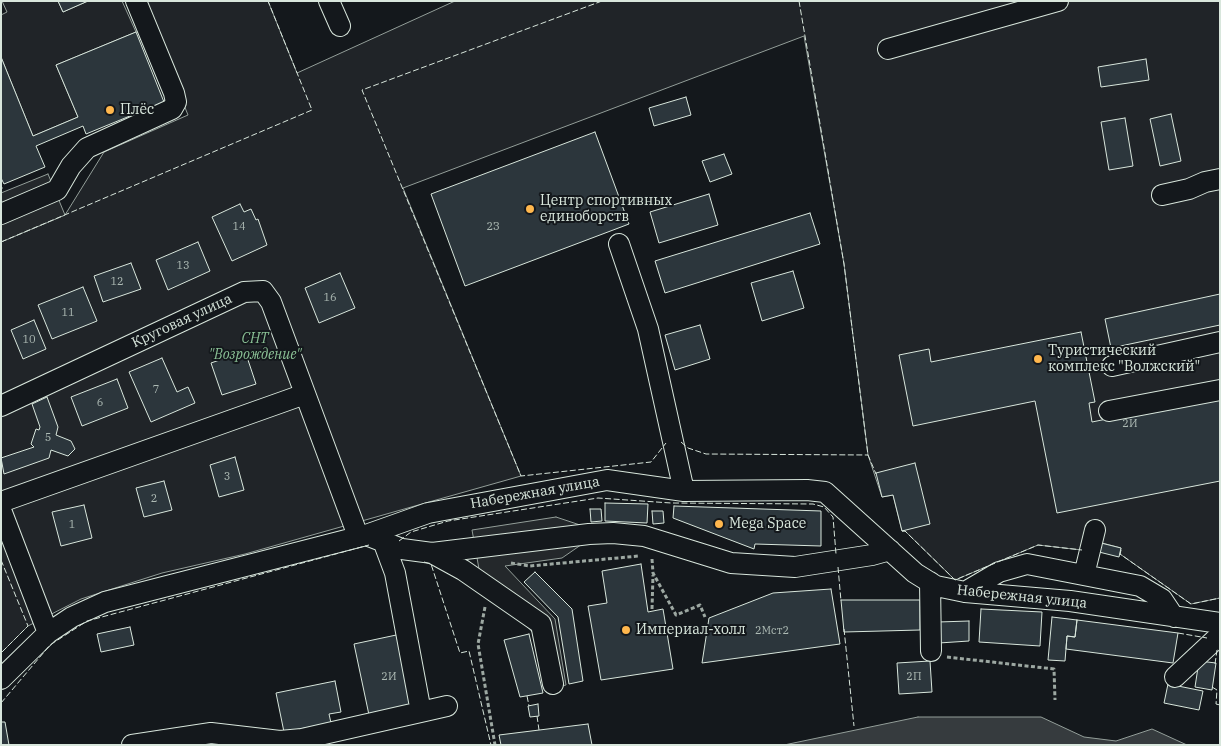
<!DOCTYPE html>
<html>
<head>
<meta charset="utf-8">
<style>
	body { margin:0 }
	#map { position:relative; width:1221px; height:746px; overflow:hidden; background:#14181c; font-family:"IBM Plex Serif",serif }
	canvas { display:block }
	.frame { position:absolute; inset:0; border:2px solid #d8e6dc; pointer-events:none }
</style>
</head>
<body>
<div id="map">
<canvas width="1221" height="746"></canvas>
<div class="frame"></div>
</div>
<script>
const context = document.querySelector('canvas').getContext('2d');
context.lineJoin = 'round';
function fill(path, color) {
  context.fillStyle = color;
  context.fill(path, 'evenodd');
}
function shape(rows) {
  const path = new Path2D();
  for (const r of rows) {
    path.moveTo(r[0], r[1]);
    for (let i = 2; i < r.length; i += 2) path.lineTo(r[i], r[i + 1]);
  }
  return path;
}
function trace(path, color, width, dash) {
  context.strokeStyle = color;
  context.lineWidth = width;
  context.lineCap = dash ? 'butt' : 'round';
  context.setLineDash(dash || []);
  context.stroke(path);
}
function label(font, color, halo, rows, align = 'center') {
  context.font = font + ' "IBM Plex Serif",serif';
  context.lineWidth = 4;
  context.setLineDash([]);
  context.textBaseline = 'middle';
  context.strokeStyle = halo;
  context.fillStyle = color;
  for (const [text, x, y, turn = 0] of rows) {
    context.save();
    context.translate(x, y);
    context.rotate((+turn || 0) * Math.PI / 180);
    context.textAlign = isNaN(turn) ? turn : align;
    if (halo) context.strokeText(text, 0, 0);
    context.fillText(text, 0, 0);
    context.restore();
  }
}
const green = shape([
	[2,1,58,1,63,12,88,1,122,1,136,32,56,65,78,117,33,136,1,57,1,15,7,12,2,1],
	[142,1,268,1,297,73,455,1,1220,1,1220,598,1191,604,1120,554,1121,548,1102,543,1099,552,1038,545,955,580,905,531,902,531,893,495,882,497,868,455,844,264,804,36,403,188,521,476,245,554,162,573,81,599,28,626,1,653,1,242,65,215,104,152,188,115,142,1]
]);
fill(green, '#202428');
trace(green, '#939e99', 1);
const parking = shape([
	[48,174,65,215,1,242,1,193,48,174],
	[556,517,580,525,588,540,562,558,505,566,555,619,566,685,545,690,538,639,479,569,472,530,556,517]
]);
fill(parking, '#24282b');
trace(parking, '#939e99', 1);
const water = shape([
	[918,717,1041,717,1084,737,1116,741,1152,729,1187,745,784,745,918,717]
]);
fill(water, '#363b3e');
trace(water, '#939e99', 1);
const building = shape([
	[58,1,88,1,63,12,58,1],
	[136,32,164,102,86,134,83,126,36,146,45,167,4,184,1,178,1,57,33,136,78,117,56,65,136,32],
	[1146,59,1149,80,1101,87,1098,67,1146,59],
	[686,97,691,115,654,126,649,108,686,97],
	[1171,114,1181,161,1160,166,1150,119,1171,114],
	[1125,118,1133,166,1109,170,1101,122,1125,118],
	[595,132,629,224,465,286,431,194,595,132],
	[724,154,732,174,710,182,702,161,724,154],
	[709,194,718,225,659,243,650,212,709,194],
	[240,204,244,212,251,209,256,220,258,219,267,245,232,261,212,217,240,204],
	[810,213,820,244,665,293,655,261,810,213],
	[198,242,210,271,168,290,156,260,198,242],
	[131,263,141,289,103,302,94,276,131,263],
	[793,271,804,308,762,321,751,283,793,271],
	[340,273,355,308,319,323,305,288,340,273],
	[83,287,97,321,52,339,38,305,83,287],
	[1220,294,1220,325,1111,348,1105,319,1220,294],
	[34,320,46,349,23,359,11,330,34,320],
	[700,325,710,359,675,370,665,335,700,325],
	[1081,332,1095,402,1089,403,1092,422,1220,396,1220,481,1057,513,1035,401,913,426,899,355,929,349,931,362,1081,332],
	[245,351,256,384,222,395,211,363,245,351],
	[162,358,177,392,188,387,195,403,151,422,129,372,162,358],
	[117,379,128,408,82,426,71,397,117,379],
	[47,397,58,427,56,435,71,441,75,449,68,456,51,450,49,458,4,474,1,458,34,447,31,444,36,429,39,430,40,427,32,404,47,397],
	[235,457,244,490,219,497,210,465,235,457],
	[915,463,930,524,902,531,893,495,882,497,876,473,915,463],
	[164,481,172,510,144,517,136,488,164,481],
	[605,503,648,504,647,523,605,521,605,503],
	[84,505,92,538,61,546,52,512,84,505],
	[674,506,821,511,821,546,755,544,754,549,673,518,674,506],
	[590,509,601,509,602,521,591,522,590,509],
	[652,511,663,511,664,523,653,524,652,511],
	[1101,543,1121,548,1119,557,1099,552,1101,543],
	[641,564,648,612,663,609,673,669,601,680,588,606,607,603,602,571,641,564],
	[535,572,572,609,583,681,569,684,558,617,524,582,535,572],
	[831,589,840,644,702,663,709,618,773,593,831,589],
	[841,600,920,600,920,630,844,632,841,600],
	[981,609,1042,612,1040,646,979,642,981,609],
	[1052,617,1077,620,1075,637,1067,636,1065,661,1048,660,1052,617],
	[1077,620,1178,633,1173,663,1066,649,1067,636,1075,637,1077,620],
	[969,621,969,641,939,643,938,622,969,621],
	[130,627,134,645,101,652,97,634,130,627],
	[401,634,416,706,369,715,354,644,401,634],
	[529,634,543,693,520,697,504,640,529,634],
	[930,661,932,692,899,694,897,663,930,661],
	[1199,661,1216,663,1212,690,1195,687,1199,661],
	[335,681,341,712,329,714,331,723,284,732,276,693,335,681],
	[1168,684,1203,691,1199,710,1164,703,1168,684],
	[538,704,539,716,530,717,528,706,538,704],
	[1,722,5,722,9,745,1,745,1,722],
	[588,724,592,745,501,745,499,735,588,724]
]);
fill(building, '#2c363c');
trace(building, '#d8e6dc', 1);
const minor = shape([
	[329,1,340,26],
	[888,49,1058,1],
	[1162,195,1189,189,1205,182,1220,179],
	[1,214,57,190,71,166,87,148,172,109,176,102,174,93,136,1],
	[619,244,648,329,684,491],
	[1112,366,1220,342],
	[1,406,244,292,263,291,271,302,358,536],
	[1109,411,1220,390],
	[1,502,305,394],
	[1,510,48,633],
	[366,535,402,549,432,553,589,534,613,533,644,536,731,563,795,567,872,555,890,550],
	[383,541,395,573,421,712],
	[432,553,463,570,541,624,553,684],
	[1084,575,1095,530],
	[930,582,931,651],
	[965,592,999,572,1027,564,1140,586,1162,599,1174,617],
	[1175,677,1220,635],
	[1,679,48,633,72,617,105,602,366,535,428,513,607,480,684,491,807,490,825,492,915,573,936,586,965,592,1070,601,1220,623],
	[132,745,211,733,280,741,302,739,447,706]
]);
trace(minor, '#d8e6dc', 22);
trace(shape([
	[1,187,1,189],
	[652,559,653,573,676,615,700,605,705,617],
	[511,563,530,566,639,556],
	[485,607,478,644,495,745],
	[652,609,653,575],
	[947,657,1054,669,1055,700]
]), '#9da8a2', 3, [4, 2.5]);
trace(minor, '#14181c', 20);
trace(shape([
	[602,1,362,90,521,476,651,462,666,443],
	[799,1,844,264,868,455,876,474],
	[1,242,312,110,268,1],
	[681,442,688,448,706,454,868,455],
	[902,531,905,531,955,580,1038,545,1082,550],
	[399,541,411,532,448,521,598,498,671,503,813,504,824,507,833,517,836,554],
	[1121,550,1120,554,1191,604,1220,598],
	[1,560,28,626,1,653],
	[424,562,431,564,460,653,469,651,491,745],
	[838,567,841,601],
	[844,629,854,726],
	[1178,633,1207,638],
	[1215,664,1217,650,1220,650],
	[1212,687,1217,690,1216,704,1220,705],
	[527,696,529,706],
	[1,703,50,645,87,621,369,545],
	[537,716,539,730]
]), '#d8e6dc', 1, [6, 2.5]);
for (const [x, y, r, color] of [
	[110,110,5,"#ffb74d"],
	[530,209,5,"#ffb74d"],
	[1038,359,5,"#ffb74d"],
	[719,524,5,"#ffb74d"],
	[626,630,5,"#ffb74d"]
]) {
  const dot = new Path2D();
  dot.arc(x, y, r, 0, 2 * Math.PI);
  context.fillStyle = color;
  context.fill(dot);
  trace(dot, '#14181c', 2);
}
label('11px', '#adbab4', null, [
	["14",239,227],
	["2З",493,227],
	["13",183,266],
	["12",117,282],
	["16",330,298],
	["11",68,313],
	["10",29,340],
	["7",156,390],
	["6",100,403],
	["2И",1130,424],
	["5",48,438],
	["3",227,477],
	["2",154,499],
	["1",72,525],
	["2Мст2",772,631],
	["2И",389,677],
	["2П",914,677]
]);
label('14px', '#d8e6dc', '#14181c', [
	["Плёс",120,110],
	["Центр спортивных",540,201],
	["единоборств",540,217],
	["Туристический",1048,351],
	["комплекс \"Волжский\"",1048,367],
	["Mega Space",729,524],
	["Империал-холл",636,630]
], 'left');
label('14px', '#d8e6dc', '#14181c', [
	["Круговая улица",182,321,-25],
	["Набережная улица",535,493,-10],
	["Набережная улица",1022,597,6]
]);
label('italic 14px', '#8ac095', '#14181c', [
	["СНТ",255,339],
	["\"Возрождение\"",255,355]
]);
</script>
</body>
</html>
